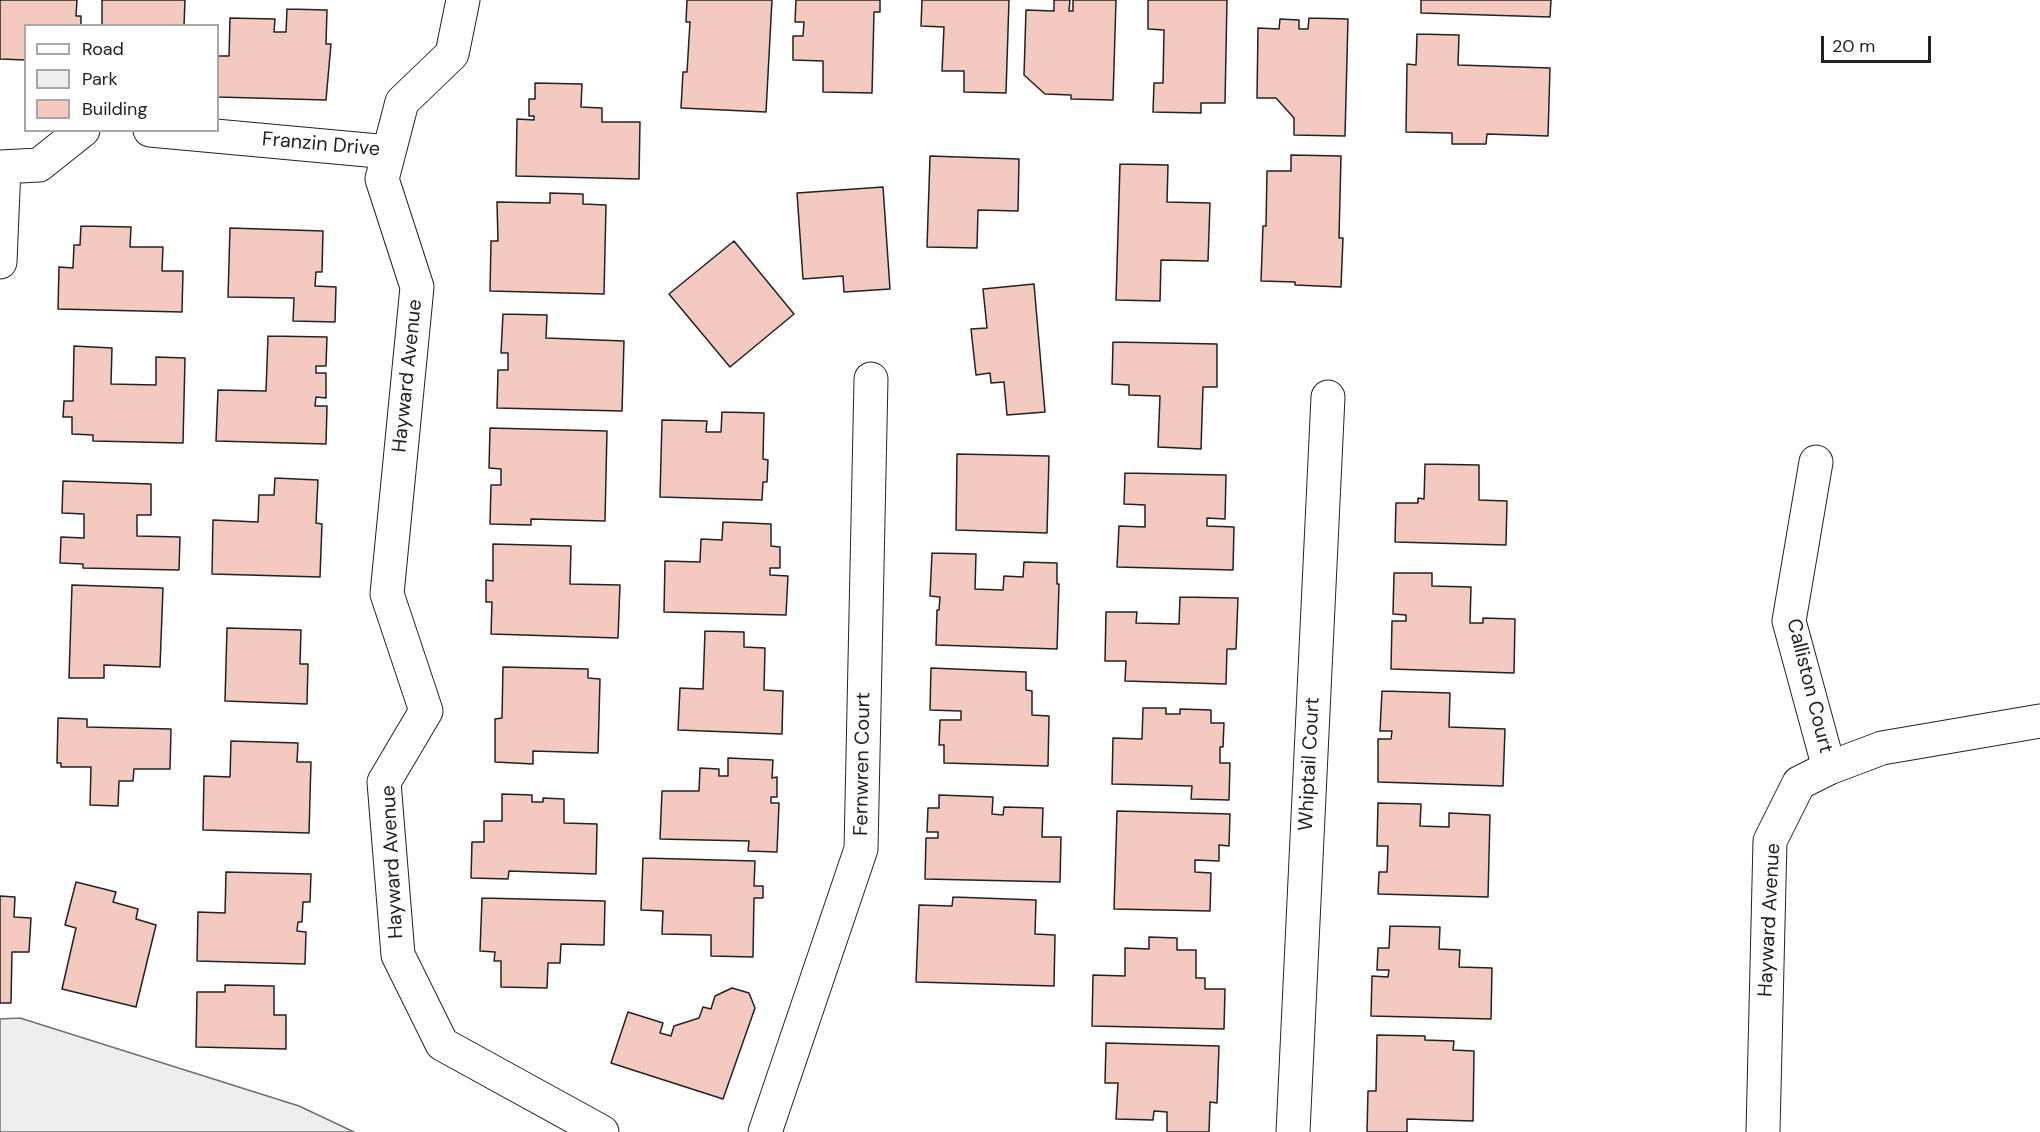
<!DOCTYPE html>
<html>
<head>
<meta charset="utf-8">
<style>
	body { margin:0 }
	#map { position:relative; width:2040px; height:1132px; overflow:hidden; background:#fff; font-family:"DM Sans",sans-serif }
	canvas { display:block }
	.legend { position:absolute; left:24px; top:24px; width:195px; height:108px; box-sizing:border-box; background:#fff; border:2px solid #a7a7a7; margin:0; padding:8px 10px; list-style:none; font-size:18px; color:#222 }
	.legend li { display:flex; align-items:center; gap:12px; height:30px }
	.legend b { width:30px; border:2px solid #a7a7a7 }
	.scale { position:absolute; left:1821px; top:36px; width:110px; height:27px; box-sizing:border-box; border:3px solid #222; border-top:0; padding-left:8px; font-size:18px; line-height:21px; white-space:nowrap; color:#222; -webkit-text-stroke:4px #fff; paint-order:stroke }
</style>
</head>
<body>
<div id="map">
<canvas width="2040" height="1132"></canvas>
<ul class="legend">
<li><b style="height:8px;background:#fff"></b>Road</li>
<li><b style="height:16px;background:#eee"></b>Park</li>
<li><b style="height:16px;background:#f3c9c0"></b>Building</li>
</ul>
<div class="scale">20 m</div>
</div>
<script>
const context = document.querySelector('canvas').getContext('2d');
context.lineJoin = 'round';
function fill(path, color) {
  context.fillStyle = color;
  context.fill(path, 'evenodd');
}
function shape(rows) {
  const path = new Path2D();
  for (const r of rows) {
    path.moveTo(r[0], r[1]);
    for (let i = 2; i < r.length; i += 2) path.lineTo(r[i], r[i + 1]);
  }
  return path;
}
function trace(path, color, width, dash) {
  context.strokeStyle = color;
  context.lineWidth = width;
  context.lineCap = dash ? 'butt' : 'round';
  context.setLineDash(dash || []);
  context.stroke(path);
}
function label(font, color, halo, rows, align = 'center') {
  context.font = font + ' "DM Sans",sans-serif';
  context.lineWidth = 4.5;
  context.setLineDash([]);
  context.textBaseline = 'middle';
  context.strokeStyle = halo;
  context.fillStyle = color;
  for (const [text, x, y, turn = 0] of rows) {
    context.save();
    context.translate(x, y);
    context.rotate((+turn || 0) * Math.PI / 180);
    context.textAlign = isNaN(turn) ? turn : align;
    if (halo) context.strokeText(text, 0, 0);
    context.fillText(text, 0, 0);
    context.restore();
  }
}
const green = shape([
	[20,1018,299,1106,354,1132,0,1132,0,1019,20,1018]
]);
fill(green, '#eee');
trace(green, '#6f6f6f', 1.5);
const building = shape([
	[0,0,77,0,76,16,81,16,81,26,26,26,26,60,0,59,0,0],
	[102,0,185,0,184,26,94,26,102,25,102,0],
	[687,0,772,0,766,112,681,108,683,72,687,72,690,22,686,22,687,0],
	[796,0,880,0,880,12,874,12,872,93,823,92,823,61,793,60,793,36,803,36,804,22,795,22,796,0],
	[922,0,1009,0,1006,93,964,92,964,71,942,71,944,27,921,26,922,0],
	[1054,0,1070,0,1069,11,1073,11,1073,0,1116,0,1113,100,1071,99,1071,95,1045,94,1024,75,1026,10,1054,11,1054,0],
	[1148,0,1227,0,1225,103,1201,103,1201,113,1153,112,1154,83,1163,83,1164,30,1148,29,1148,0],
	[1421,0,1551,0,1550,17,1421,13,1421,0],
	[287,9,327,10,326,44,331,44,326,100,218,97,218,56,229,56,230,18,275,19,274,32,286,32,287,9],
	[1309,18,1348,19,1345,136,1294,135,1294,118,1276,98,1257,98,1258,28,1279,29,1280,19,1299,20,1299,29,1308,29,1309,18],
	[1417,34,1459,35,1458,65,1550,68,1548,136,1487,134,1486,144,1452,144,1452,133,1406,132,1407,64,1416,65,1417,34],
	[535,83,582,84,581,107,602,108,602,122,640,122,639,179,516,176,517,119,534,120,534,116,529,116,529,99,535,99,535,83],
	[1291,155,1341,156,1339,238,1343,238,1341,287,1295,285,1295,282,1261,281,1263,226,1266,226,1267,171,1291,171,1291,155],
	[930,156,1019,159,1018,211,978,210,977,248,927,247,930,156],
	[1120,164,1168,165,1167,202,1210,203,1208,261,1161,260,1160,301,1116,300,1120,164],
	[883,187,890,289,844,292,843,276,803,279,797,193,883,187],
	[550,193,583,194,583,204,606,205,604,294,490,291,491,241,498,241,497,202,550,203,550,193],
	[81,226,131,227,130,247,163,247,162,271,183,271,182,312,58,309,59,267,73,268,74,245,80,245,81,226],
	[230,228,323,231,322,272,316,272,315,286,336,287,335,322,293,321,294,298,228,297,230,228],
	[734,241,794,314,730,367,669,294,734,241],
	[1034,284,1045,412,1007,415,1004,382,991,383,990,373,976,375,971,329,987,328,983,289,1034,284],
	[503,314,547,315,546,338,624,341,622,411,497,408,498,370,508,370,508,353,501,353,503,314],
	[268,336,327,337,326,366,316,366,316,373,326,373,326,398,316,397,315,406,327,406,326,444,216,441,218,390,266,391,268,336],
	[1113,342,1217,344,1217,387,1203,387,1201,449,1158,447,1160,396,1129,395,1129,385,1112,384,1113,342],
	[74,346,112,348,111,384,156,385,156,357,185,358,183,443,93,441,93,435,72,434,72,417,63,417,64,401,73,401,74,346],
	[722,412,764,413,763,459,768,460,767,482,763,482,762,500,660,497,662,420,707,421,706,432,721,432,722,412],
	[490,428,607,431,605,521,531,519,531,525,490,524,491,485,501,485,501,469,489,468,490,428],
	[957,454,1049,456,1047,533,956,530,957,454],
	[1425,464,1479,465,1479,500,1507,501,1506,545,1395,542,1396,503,1418,503,1418,498,1424,499,1425,464],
	[1125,473,1226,475,1225,519,1207,518,1207,526,1234,527,1233,570,1117,567,1119,526,1145,527,1145,505,1124,504,1125,473],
	[275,478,318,480,316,523,322,524,320,577,212,574,213,520,258,522,259,495,274,495,275,478],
	[63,481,151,484,151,515,137,515,137,536,180,537,179,570,83,568,83,564,60,563,61,537,84,538,84,514,62,513,63,481],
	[723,522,771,524,771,546,780,547,780,568,770,568,770,575,788,576,786,615,664,612,665,561,700,562,701,539,722,540,723,522],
	[493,544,571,546,570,584,620,585,618,638,491,634,492,602,486,602,486,580,493,581,493,544],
	[932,553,976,554,975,589,1003,590,1004,576,1023,577,1024,562,1057,563,1057,584,1059,584,1057,649,936,645,937,610,939,610,940,597,930,596,932,553],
	[1394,573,1432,573,1432,586,1471,587,1470,623,1483,623,1483,618,1515,619,1514,673,1391,669,1392,621,1406,621,1406,615,1393,614,1394,573],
	[72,585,163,588,160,667,104,665,104,678,69,678,72,585],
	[1180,597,1238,598,1236,649,1227,649,1226,684,1125,681,1126,661,1105,661,1106,612,1137,612,1136,623,1179,624,1180,597],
	[227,628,301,630,300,664,308,664,307,704,225,701,227,628],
	[705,631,744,632,744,647,765,648,764,690,783,691,782,734,678,730,680,688,703,689,705,631],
	[503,667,588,669,588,678,600,679,598,753,533,751,533,764,495,762,495,719,502,718,503,667],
	[931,668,1026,672,1026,690,1032,691,1032,715,1049,716,1048,766,944,763,944,745,939,745,940,720,961,720,961,711,930,710,931,668],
	[1382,691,1450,693,1449,727,1505,729,1503,786,1378,782,1378,739,1391,739,1392,731,1380,731,1382,691],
	[1143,708,1166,708,1166,714,1180,714,1180,709,1211,710,1211,723,1224,723,1223,747,1220,747,1220,763,1230,763,1229,800,1191,799,1192,786,1112,784,1113,738,1142,739,1143,708],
	[58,718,87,719,87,727,171,729,170,769,134,769,133,781,119,781,118,806,90,805,91,767,61,767,61,763,57,763,58,718],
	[231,741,298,743,297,762,311,762,309,833,203,830,204,776,230,777,231,741],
	[728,758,773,760,772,778,777,777,777,797,771,797,771,803,779,803,777,852,748,851,749,841,660,839,662,791,699,791,700,768,719,769,719,776,728,776,728,758],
	[502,794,532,795,532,802,543,802,543,798,564,799,564,823,597,824,596,874,509,871,508,879,471,878,472,842,484,842,484,821,502,821,502,794],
	[939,795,993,797,992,814,1003,815,1004,807,1043,808,1042,837,1061,837,1060,882,925,879,926,838,938,838,938,832,927,832,928,808,939,808,939,795],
	[1378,803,1421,804,1420,826,1449,827,1449,813,1490,815,1488,897,1378,894,1379,872,1387,872,1388,846,1377,846,1378,803],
	[1117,811,1230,814,1229,846,1219,845,1219,861,1195,860,1195,872,1211,873,1210,911,1114,909,1117,811],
	[643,858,755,861,754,886,763,886,763,898,754,898,753,957,711,956,711,935,662,934,663,911,641,910,643,858],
	[226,872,311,874,310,902,303,902,302,922,298,922,297,931,306,932,305,964,197,961,198,912,225,913,226,872],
	[76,882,116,892,113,902,138,909,136,919,156,925,136,1007,62,989,76,928,65,925,76,882],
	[0,896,15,897,14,917,31,918,29,952,12,952,11,1003,0,1003,0,896],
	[953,897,1036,900,1035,934,1055,935,1054,986,916,982,919,905,952,906,953,897],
	[482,898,605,901,604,945,561,944,560,963,548,963,547,988,501,987,501,961,494,961,495,952,480,951,482,898],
	[1390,926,1440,927,1439,949,1460,950,1459,967,1492,968,1491,1019,1371,1016,1372,976,1388,977,1389,970,1377,970,1378,948,1389,948,1390,926],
	[1149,937,1177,938,1177,950,1196,950,1196,978,1205,978,1205,989,1225,989,1224,1029,1092,1026,1093,975,1125,976,1125,948,1149,949,1149,937],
	[225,985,274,986,274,1015,286,1015,286,1049,196,1047,197,992,225,992,225,985],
	[732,988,749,993,755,1008,723,1099,611,1063,628,1012,663,1023,660,1033,671,1036,674,1026,699,1018,703,1007,711,1009,715,996,732,988],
	[1377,1035,1425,1036,1425,1040,1454,1041,1453,1050,1474,1051,1473,1121,1407,1119,1407,1132,1367,1132,1368,1091,1376,1091,1377,1035],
	[1106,1043,1219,1046,1217,1103,1210,1102,1209,1132,1167,1132,1167,1112,1154,1111,1153,1120,1116,1119,1118,1083,1105,1083,1106,1043]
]);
fill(building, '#f3c9c0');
trace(building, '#222', 1.5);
const street = shape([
	[150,130,389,152,402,102,452,54,463,0],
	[389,152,382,179,417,287,387,594,426,711,384,782,398,955,442,1044,602,1132],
	[0,167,39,165,83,130],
	[0,262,4,167],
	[1816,462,1789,621,1829,768],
	[765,1132,861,849,871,379],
	[1293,1132,1328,397],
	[1763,1132,1770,841,1799,783,1829,768,1882,748,2040,721]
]);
trace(street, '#222', 35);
trace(street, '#fff', 33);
label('20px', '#222', '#fff', [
	["Franzin Drive",321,145,5],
	["Hayward Avenue",408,376,-84],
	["Calliston Court",1809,686,76],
	["Fernwren Court",863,764,-89],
	["Whiptail Court",1310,764,-87],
	["Hayward Avenue",393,862,-93],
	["Hayward Avenue",1770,920,-87]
]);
</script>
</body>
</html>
